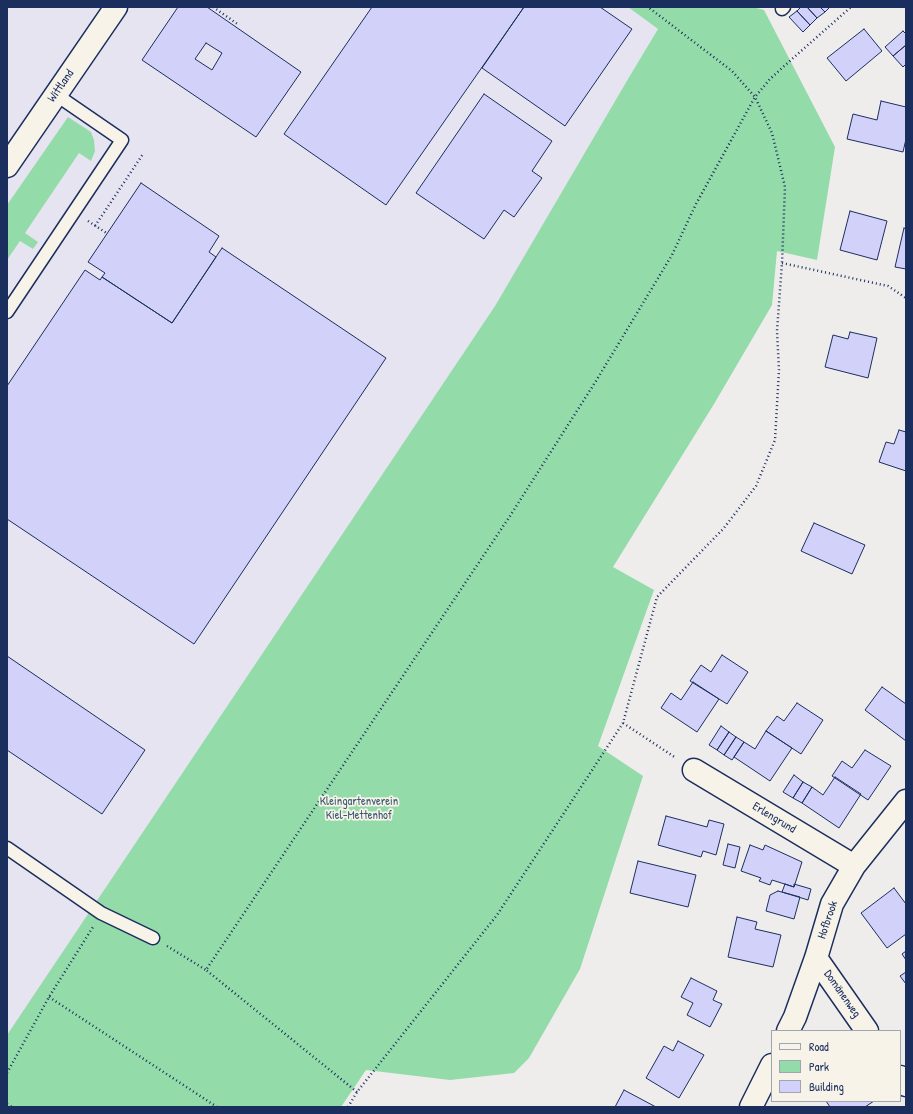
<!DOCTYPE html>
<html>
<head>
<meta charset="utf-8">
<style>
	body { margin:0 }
	#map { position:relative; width:913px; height:1114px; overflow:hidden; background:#efecec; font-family:"Patrick Hand",sans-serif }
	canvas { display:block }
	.frame { position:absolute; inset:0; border:8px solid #1b2f5e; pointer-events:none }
	.legend { position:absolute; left:771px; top:1030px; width:130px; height:72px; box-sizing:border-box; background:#f7f3e8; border:1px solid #9fa5b1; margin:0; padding:5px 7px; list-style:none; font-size:12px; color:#1b2f5e }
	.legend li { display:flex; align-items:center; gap:8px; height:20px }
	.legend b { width:20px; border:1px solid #9fa5b1 }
</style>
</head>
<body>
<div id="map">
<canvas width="913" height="1114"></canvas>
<div class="frame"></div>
<ul class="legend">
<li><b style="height:5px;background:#f7f3e8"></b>Road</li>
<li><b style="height:11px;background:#94dbaa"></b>Park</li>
<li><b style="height:11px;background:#d1d1fa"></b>Building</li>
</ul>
</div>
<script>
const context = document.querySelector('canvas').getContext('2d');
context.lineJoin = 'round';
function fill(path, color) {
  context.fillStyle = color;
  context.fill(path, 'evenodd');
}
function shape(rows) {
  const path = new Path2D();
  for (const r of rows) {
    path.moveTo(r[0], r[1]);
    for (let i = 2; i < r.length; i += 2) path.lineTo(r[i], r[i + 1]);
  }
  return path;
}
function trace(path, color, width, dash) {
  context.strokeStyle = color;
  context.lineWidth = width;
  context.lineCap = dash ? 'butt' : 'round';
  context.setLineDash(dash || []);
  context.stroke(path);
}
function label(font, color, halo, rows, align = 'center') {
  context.font = font + ' "Patrick Hand",sans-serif';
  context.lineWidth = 3.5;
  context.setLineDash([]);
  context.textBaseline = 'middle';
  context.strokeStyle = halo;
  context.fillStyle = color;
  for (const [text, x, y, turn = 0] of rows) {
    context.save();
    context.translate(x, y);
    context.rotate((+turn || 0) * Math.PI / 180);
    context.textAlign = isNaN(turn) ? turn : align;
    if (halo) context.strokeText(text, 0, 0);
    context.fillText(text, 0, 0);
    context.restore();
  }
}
fill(shape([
	[7,7,628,7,658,29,628,79,495,306,7,1035]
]), '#e6e4f0');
fill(shape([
	[628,7,753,7,764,10,835,147,817,260,777,251,772,305,714,404,613,567,654,590,598,746,643,776,580,969,529,1058,514,1073,450,1080,366,1070,341,1107,7,1107,7,1035,495,306,628,79,658,29],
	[68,117,91,132,94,140,95,151,91,161,79,153,25,233,38,242,33,249,20,241,7,260,7,205]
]), '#94dbaa');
const building = shape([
	[178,7,207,7,301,72,256,137,142,60,178,7],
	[206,43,222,53,212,70,195,59,206,43],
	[372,7,524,7,386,205,284,134,372,7],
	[524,7,600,7,632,29,565,126,482,68,524,7],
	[801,7,807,7,817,18,810,25,797,11,801,7],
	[807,7,820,7,825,12,817,18,807,7],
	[820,7,830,7,825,12,820,7],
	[797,11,810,25,803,32,789,17,797,11],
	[864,29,882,51,846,81,827,58,864,29],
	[903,31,906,34,906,45,893,56,885,47,903,31],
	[906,45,906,64,903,67,893,56,906,45],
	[484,94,552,141,532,171,542,178,514,217,504,210,484,239,416,193,484,94],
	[881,101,906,107,906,139,903,152,847,139,853,114,877,120,881,101],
	[141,183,219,236,209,252,216,257,172,323,102,277,105,273,88,262,141,183],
	[850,211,887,221,877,260,840,250,850,211],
	[904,228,906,229,906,269,895,267,904,228],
	[222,248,386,358,194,644,7,519,7,386,85,270,100,280,102,277,172,323,222,248],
	[850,332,877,338,868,378,825,367,833,335,848,339,850,332],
	[899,430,906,432,906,471,879,462,886,442,894,444,899,430],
	[814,523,865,545,852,574,801,551,814,523],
	[722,655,748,672,727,704,690,681,701,665,711,672,722,655],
	[7,656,145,750,102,814,7,750,7,656],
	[693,682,719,699,697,732,661,708,671,693,681,700,693,682],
	[882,687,906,704,906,741,865,710,882,687],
	[797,703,823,720,801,754,766,731,777,716,784,721,797,703],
	[721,726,729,732,717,750,709,745,721,726],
	[766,731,792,748,770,781,734,757,744,742,755,749,766,731],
	[729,732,736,737,724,755,717,750,729,732],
	[736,737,744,742,732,760,724,755,736,737],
	[865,750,891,766,868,800,832,776,842,761,852,768,865,750],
	[794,775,803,782,793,798,783,792,794,775],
	[835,777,861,794,839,828,802,803,812,787,823,795,835,777],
	[803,782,812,787,802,803,793,798,803,782],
	[666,816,707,827,709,820,724,824,716,855,703,851,701,857,658,845,666,816],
	[728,844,740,847,735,868,723,865,728,844],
	[750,845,763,850,765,845,802,862,794,887,772,880,770,885,759,881,761,878,741,871,750,845],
	[638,861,696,875,688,907,630,893,638,861],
	[785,884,794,887,794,884,811,889,808,900,782,892,785,884],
	[894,888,906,904,906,934,887,948,861,913,894,888],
	[778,891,800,897,794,919,766,911,770,895,778,891],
	[737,917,757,922,755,929,781,935,773,967,728,957,737,917],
	[906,951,906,960,902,954,906,951],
	[906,972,906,984,900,976,906,972],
	[691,978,717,991,713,1000,722,1004,710,1027,687,1015,693,1003,681,997,691,978],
	[678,1041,704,1055,679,1098,646,1078,664,1046,673,1051,678,1041],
	[624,1090,656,1107,615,1107,624,1090],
	[826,1101,874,1101,865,1107,830,1107,826,1101]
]);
fill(building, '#d1d1fa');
trace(building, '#1b2f5e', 1);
const service = shape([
	[782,9,784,7],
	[7,312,122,140,55,94],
	[7,848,101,913,153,938]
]);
const minor = shape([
	[7,166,116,7],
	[694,770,854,866],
	[816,958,867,1031],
	[788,1031,795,1017,816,958,832,904,854,866,906,801],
	[900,1077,906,1085],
	[751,1107,772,1065]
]);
trace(service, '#1b2f5e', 15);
trace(minor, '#1b2f5e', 25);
trace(shape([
	[213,7,239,25],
	[88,221,108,234],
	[95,226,143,154],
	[782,263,888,286,906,298],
	[623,723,676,758],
	[167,946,206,970],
	[49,997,217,1107],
	[7,1073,49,997,93,927],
	[357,1092,206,970,510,516,596,381,672,255,696,204,755,97,770,79,792,59,851,7],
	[7,1104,12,1107],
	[348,1107,357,1092,497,915,623,723,657,597,724,528,756,486,775,440,779,370,777,331,782,263,785,187,772,133,755,97,732,71,648,7]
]), '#1b2f5e', 2.5, [1, 3]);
trace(service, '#f7f3e8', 12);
trace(minor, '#f7f3e8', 22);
label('12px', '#1b2f5e', '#f7f3e8', [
	["Wittland",61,86,-55],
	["Erlengrund",774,818,31],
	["Hofbrook",828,920,-71],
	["Domänenweg",842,994,55]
]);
label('12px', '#395a71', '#f7f3e8', [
	["Kleingartenverein",359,802],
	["Kiel-Mettenhof",359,816]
]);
</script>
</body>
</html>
